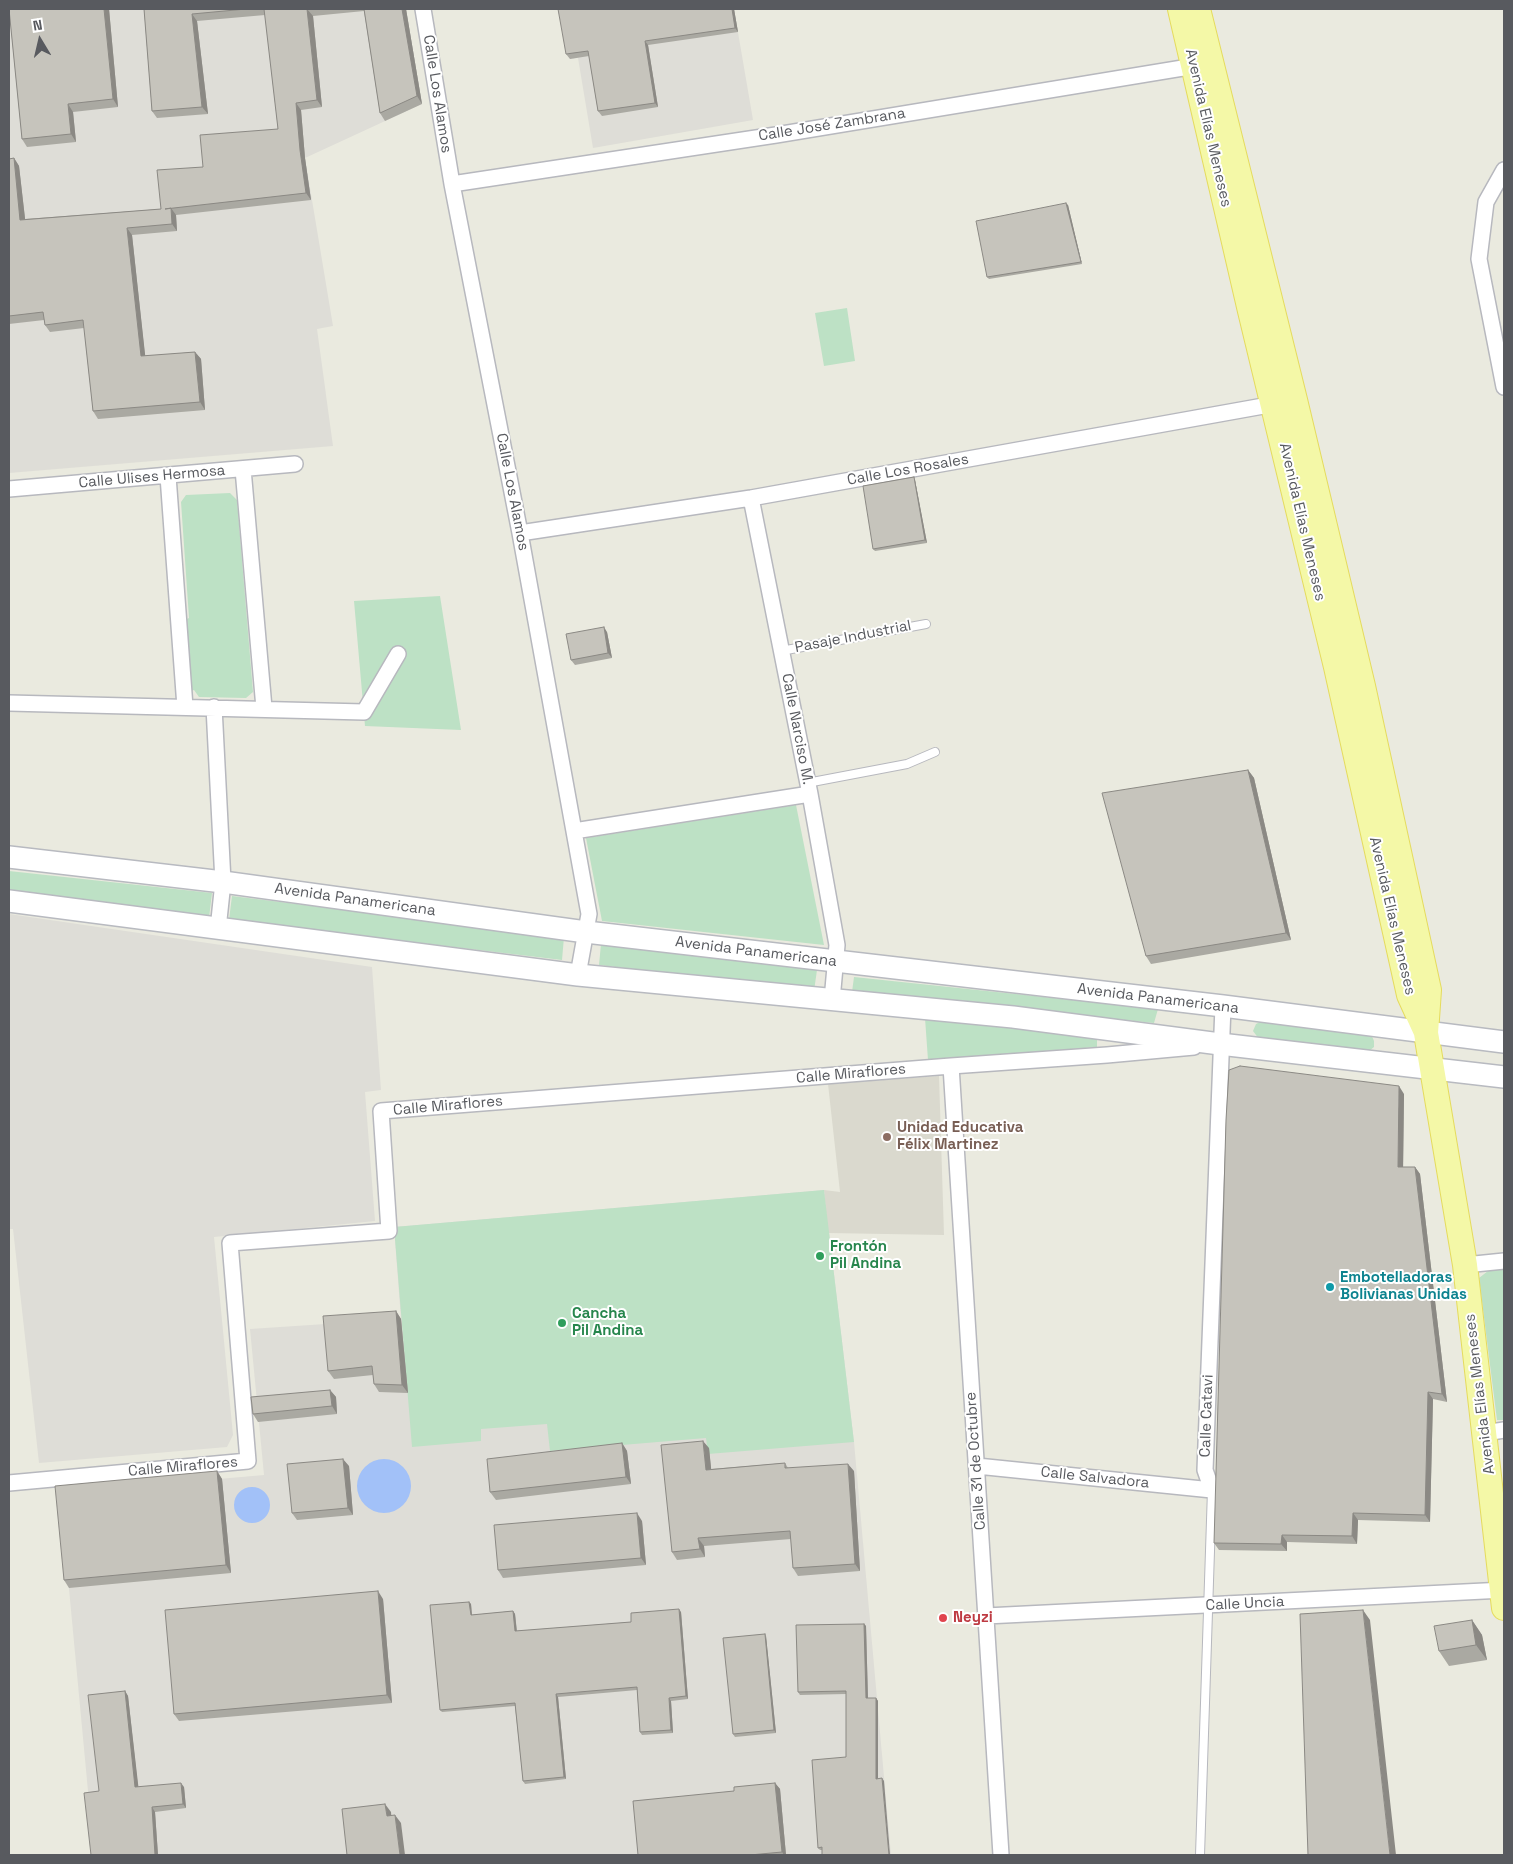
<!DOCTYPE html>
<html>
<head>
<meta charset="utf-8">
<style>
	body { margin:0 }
	#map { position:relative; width:1513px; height:1864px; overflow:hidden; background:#eaeadf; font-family:"Space Grotesk",sans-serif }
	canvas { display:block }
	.frame { position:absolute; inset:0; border:10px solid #585a5f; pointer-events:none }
	.north { position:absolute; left:15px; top:15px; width:50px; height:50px; -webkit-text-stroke:4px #fff; paint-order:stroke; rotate:351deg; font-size:14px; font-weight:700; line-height:20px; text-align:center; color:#585a5f }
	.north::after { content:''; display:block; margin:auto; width:18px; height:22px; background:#585a5f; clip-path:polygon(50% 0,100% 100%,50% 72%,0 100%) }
</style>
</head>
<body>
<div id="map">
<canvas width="1513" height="1864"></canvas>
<div class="frame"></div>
<div class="north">N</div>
</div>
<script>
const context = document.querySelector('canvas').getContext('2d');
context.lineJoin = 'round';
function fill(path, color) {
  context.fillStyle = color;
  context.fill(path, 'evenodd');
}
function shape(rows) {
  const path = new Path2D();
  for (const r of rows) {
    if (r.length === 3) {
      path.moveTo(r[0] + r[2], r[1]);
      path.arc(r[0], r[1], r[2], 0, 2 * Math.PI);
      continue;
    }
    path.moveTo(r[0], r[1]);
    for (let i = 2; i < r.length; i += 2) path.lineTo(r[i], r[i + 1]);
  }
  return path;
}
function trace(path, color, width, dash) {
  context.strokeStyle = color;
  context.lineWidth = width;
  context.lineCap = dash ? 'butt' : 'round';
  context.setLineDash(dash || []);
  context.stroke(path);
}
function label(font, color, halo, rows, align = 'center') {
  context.font = font + ' "Space Grotesk",sans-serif';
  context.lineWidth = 4;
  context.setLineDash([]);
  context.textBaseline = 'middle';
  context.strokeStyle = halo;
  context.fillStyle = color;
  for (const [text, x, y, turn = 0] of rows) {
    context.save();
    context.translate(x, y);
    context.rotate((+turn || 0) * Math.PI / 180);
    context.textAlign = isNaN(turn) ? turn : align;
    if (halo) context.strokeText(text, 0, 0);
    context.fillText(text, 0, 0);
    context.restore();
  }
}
fill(shape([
	[9,9,406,9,422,104,305,158,333,326,317,329,333,446,9,473],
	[560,9,734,9,753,120,593,148,578,58,570,59],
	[9,914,372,967,381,1090,365,1092,375,1221,214,1237,233,1435,227,1447,39,1463,13,1229,9,1229],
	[824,1190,854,1442,891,1855,94,1855,60,1493,264,1475,250,1329,401,1319,394,1227]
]), '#deddd7');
fill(shape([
	[939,1076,944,1235,828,1233,824,1190,840,1192,828,1084]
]), '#dad9ce');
fill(shape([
	[847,308,855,361,824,366,815,313],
	[230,493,237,500,253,692,246,698,199,697,194,690,191,691,187,619,189,618,181,502,186,495],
	[440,596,461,730,365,726,354,601],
	[796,805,824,945,602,921,586,838],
	[9,871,212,893,209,918,9,891],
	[232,896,564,937,562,960,229,920],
	[601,944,817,970,814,991,599,965],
	[854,977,1158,1009,1154,1023,852,992],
	[925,1018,1097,1034,1097,1047,928,1060],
	[1262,1021,1371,1034,1374,1041,1374,1047,1369,1051,1259,1039,1253,1031,1256,1024],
	[824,1190,854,1442,708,1454,706,1438,550,1451,547,1424,481,1429,481,1441,412,1447,394,1227],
	[1504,1269,1504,1420,1497,1420,1479,1278,1488,1271]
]), '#bde1c5');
fill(shape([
	[384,1486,27],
	[252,1505,18]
]), '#a2c1f8');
const lane = shape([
	[781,651,926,624],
	[807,783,907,764,935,752],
	[1200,1855,1212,1490]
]);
const street = shape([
	[423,9,452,184,520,533,589,914,578,975],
	[1504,170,1486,202,1479,259,1504,387],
	[452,184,776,135,1201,65],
	[243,469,264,708],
	[168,476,185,707],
	[9,489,295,464],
	[751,498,810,794,837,945,832,1000],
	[520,533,751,498,1280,403],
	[9,703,364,712,398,654],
	[214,707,223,882,218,929],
	[574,831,810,794],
	[951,1066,1001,1855],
	[1465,1265,1504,1261],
	[1485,1433,1504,1430],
	[977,1466,1212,1490,1205,1470,1223,1006],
	[9,1483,248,1461,230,1243,389,1231,381,1111,951,1066,1107,1055,1194,1047],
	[986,1616,1504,1590]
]);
const secondary = shape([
	[9,857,223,882,586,932,1223,1006,1504,1042],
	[9,901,578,975,1013,1017,1220,1044,1504,1077]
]);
const primary = shape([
	[1180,9,1250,311,1336,667,1409,995,1425,1030],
	[1198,9,1295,400,1363,686,1429,990,1426,1033,1465,1265,1504,1608]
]);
trace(lane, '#b7b8be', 10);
trace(street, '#b7b8be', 18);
trace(secondary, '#b8bac0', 24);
trace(primary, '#e5db5e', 26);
trace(lane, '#fff', 8);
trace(street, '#fff', 15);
trace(secondary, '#fff', 21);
trace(primary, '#f4f8a7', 24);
fill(shape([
	[9,9,109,9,118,107,73,112,76,142,27,147,22,139],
	[144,9,406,9,422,104,385,121,380,113,364,11,313,16,322,107,301,110,305,158,311,200,176,215,177,231,132,235,145,356,195,352,201,359,205,410,98,419,93,411,84,328,50,332,45,325,44,320,9,324,9,159,14,158,19,166,25,219,161,209,278,129,265,15,197,21,208,114,157,118,152,111],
	[734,9,738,32,648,45,658,107,602,116,598,111,589,56,570,59,566,54],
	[1068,205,1082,264,989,279,987,277],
	[915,480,927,543,875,551,873,549],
	[607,632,612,658,575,665,571,660],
	[1248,770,1254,778,1291,940,1151,964,1146,956],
	[1404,1094,1403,1167,1415,1167,1420,1174,1447,1402,1433,1399,1430,1522,1358,1520,1357,1544,1287,1542,1287,1551,1219,1550,1214,1543],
	[396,1311,401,1319,408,1393,379,1392,374,1384,373,1375,334,1379,328,1371],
	[330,1390,336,1397,337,1414,258,1422,253,1414],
	[622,1443,627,1451,631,1484,496,1500,490,1492],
	[709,1448,711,1469,785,1463,788,1468,854,1471,860,1571,798,1576,793,1568,791,1539,704,1546,705,1557,677,1560,672,1552],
	[349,1466,353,1515,297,1520,292,1513],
	[217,1471,222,1479,231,1573,69,1588,64,1580],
	[642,1521,646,1565,503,1578,498,1570],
	[383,1599,392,1703,179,1721,174,1714],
	[469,1602,471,1604,472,1615,513,1611,515,1614,517,1631,631,1622,681,1612,688,1699,671,1701,673,1733,642,1735,640,1732,637,1690,558,1697,566,1779,525,1784,523,1781,515,1706,442,1712,440,1710],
	[1472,1620,1482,1635,1487,1660,1449,1666,1439,1651],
	[864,1624,866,1626,868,1698,876,1698,878,1701,878,1779,884,1781,822,1850,820,1850,818,1848,846,1757,846,1694,800,1695,798,1692],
	[766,1636,776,1733,735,1737,733,1734],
	[125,1691,128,1696,138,1787,184,1787,186,1808,155,1812,158,1855,91,1855,99,1791],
	[775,1783,780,1789,786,1855,638,1855]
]), '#aaa9a2');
fill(shape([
	[104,9,109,9,118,107,113,99],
	[307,9,313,16,322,107,317,100],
	[402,9,406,9,422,104,417,96],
	[732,9,734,9,738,32,735,28],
	[192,14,197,21,208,114,202,107],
	[645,41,648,45,658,107,655,103],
	[296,103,301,110,305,158,311,200,306,193,300,150],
	[68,104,73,112,76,142,71,134],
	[14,158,19,166,26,227,20,220],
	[1066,203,1068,205,1082,264,1081,262],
	[171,208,176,215,177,231,172,224],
	[127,228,132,235,146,363,141,356],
	[195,352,201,359,205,410,200,402],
	[914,477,915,480,927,543,925,540],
	[604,627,607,632,612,658,608,653],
	[1248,770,1254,778,1291,940,1286,933],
	[1399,1086,1404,1094,1403,1174,1398,1167],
	[1415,1167,1420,1174,1447,1402,1442,1394],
	[396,1311,401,1319,408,1393,402,1385],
	[330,1390,336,1397,337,1414,332,1406],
	[1428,1392,1433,1399,1430,1522,1425,1515],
	[703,1441,709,1448,712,1477,706,1470],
	[622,1443,627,1451,631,1484,626,1477],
	[343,1459,349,1466,353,1515,348,1508],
	[848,1464,854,1471,860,1571,855,1564],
	[217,1471,222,1479,231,1573,226,1565],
	[637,1513,642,1521,646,1565,641,1558],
	[1353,1513,1358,1520,1357,1544,1352,1536],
	[1282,1535,1287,1542,1287,1551,1281,1544],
	[698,1538,704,1546,705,1557,700,1549],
	[378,1591,383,1599,392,1703,387,1695],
	[469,1602,471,1604,472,1617,471,1615],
	[679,1609,681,1612,688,1699,686,1696],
	[1363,1610,1370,1620,1396,1855,1390,1855],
	[513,1611,515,1614,517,1634,515,1631],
	[1472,1620,1482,1635,1487,1660,1476,1645],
	[864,1624,866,1626,868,1701,866,1698],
	[765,1634,766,1636,776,1733,774,1730],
	[125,1691,128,1696,139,1792,135,1787],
	[556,1694,558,1697,566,1779,564,1777],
	[669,1698,671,1701,673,1733,671,1730],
	[876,1698,878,1701,878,1781,876,1779],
	[882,1778,884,1781,890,1855,889,1855],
	[181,1783,184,1787,186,1808,183,1804],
	[775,1783,780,1789,786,1855,784,1855,782,1852],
	[385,1804,391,1812,392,1824,387,1816],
	[152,1807,155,1812,158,1855,155,1855],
	[395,1815,401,1823,405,1855,400,1855]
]), '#8b8984');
const building = shape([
	[9,9,104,9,113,99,68,104,71,134,22,139,9,9],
	[144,9,246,9,192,14,202,107,152,111,144,9],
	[264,9,308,9,307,9,317,100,296,103,300,150,306,193,165,209,171,208,172,224,127,228,141,356,195,352,200,402,93,411,83,320,45,325,43,312,9,316,9,159,14,158,20,220,161,209,157,170,203,167,200,135,278,129,264,9],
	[364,9,402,9,417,96,380,113,364,9],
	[558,9,732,9,735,28,645,41,655,103,598,111,588,51,566,54,558,9],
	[1066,203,1081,262,987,277,976,221,1066,203],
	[914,477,925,540,873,549,863,486,914,477],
	[604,627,608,653,571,660,566,634,604,627],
	[1248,770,1286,933,1146,956,1102,793,1248,770],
	[1240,1066,1399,1086,1398,1167,1415,1167,1442,1394,1428,1392,1425,1515,1353,1513,1352,1536,1282,1535,1281,1544,1214,1543,1226,1120,1229,1070,1240,1066],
	[396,1311,402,1385,374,1384,372,1366,328,1371,323,1316,396,1311],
	[330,1390,332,1406,253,1414,251,1397,330,1390],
	[703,1441,706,1470,785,1463,785,1468,848,1464,855,1564,793,1568,790,1531,698,1538,700,1549,672,1552,661,1445,703,1441],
	[622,1443,626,1477,490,1492,487,1459,622,1443],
	[343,1459,348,1508,292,1513,287,1464,343,1459],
	[217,1471,226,1565,64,1580,55,1486,217,1471],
	[637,1513,641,1558,498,1570,494,1525,637,1513],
	[378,1591,387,1695,174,1714,165,1610,378,1591],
	[469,1602,471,1615,513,1611,515,1631,631,1622,631,1613,679,1609,686,1696,669,1698,671,1730,640,1732,637,1687,556,1694,564,1777,523,1781,515,1703,440,1710,430,1605,469,1602],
	[1363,1610,1390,1855,1308,1855,1300,1614,1363,1610],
	[1472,1620,1476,1645,1439,1651,1434,1626,1472,1620],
	[864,1624,866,1698,876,1698,876,1779,882,1778,889,1855,822,1855,822,1847,818,1848,812,1760,846,1757,846,1691,798,1692,796,1625,864,1624],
	[765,1634,774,1730,733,1734,723,1638,765,1634],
	[125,1691,135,1787,181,1783,183,1804,152,1807,155,1855,91,1855,84,1793,99,1791,88,1695,125,1691],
	[775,1783,782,1852,750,1855,638,1855,633,1801,734,1791,734,1787,775,1783],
	[385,1804,387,1816,395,1815,400,1855,347,1855,342,1809,385,1804]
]);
fill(building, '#c6c4bc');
trace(building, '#8b8984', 1);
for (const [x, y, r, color] of [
	[887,1137,5,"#8d6e63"],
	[820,1256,5,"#2e9e5b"],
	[1330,1287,5,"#0f9aa8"],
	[562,1323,5,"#2e9e5b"],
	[943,1618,5,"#e0444e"]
]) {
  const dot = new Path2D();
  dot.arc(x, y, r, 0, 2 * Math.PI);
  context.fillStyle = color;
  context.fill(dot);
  trace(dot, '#fff', 2);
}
label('15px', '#585a5f', '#fff', [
	["Calle Los Alamos",437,94,81],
	["Calle José Zambrana",832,125,-9],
	["Avenida Elías Meneses",1208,128,77],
	["Calle Los Rosales",908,470,-10],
	["Calle Ulises Hermosa",152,477,-5],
	["Calle Los Alamos",512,492,79],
	["Avenida Elías Meneses",1302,522,77],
	["Pasaje Industrial",853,637,-11],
	["Calle Narciso M.",797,729,79],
	["Avenida Panamericana",355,900,8],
	["Avenida Elías Meneses",1392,916,77],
	["Avenida Panamericana",756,952,7],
	["Avenida Panamericana",1158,999,7],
	["Calle Miraflores",851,1074,-5],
	["Calle Miraflores",448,1106,-5],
	["Avenida Elías Meneses",1480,1394,-97],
	["Calle Catavi",1207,1416,-88],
	["Calle 31 de Octubre",976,1461,-94],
	["Calle Miraflores",183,1467,-5],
	["Calle Salvadora",1095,1478,6],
	["Calle Uncia",1245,1604,-3]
]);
label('bold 15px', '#785e54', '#fff', [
	["Unidad Educativa",897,1128],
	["Félix Martinez",897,1145]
], 'left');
label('bold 15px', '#27864d', '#fff', [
	["Frontón",830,1247],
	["Pil Andina",830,1264],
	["Cancha",572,1314],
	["Pil Andina",572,1331]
], 'left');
label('bold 15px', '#0d838f', '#fff', [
	["Embotelladoras",1340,1278],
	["Bolivianas Unidas",1340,1295]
], 'left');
label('bold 15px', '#be3a42', '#fff', [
	["Neyzi",953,1618]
], 'left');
</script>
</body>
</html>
